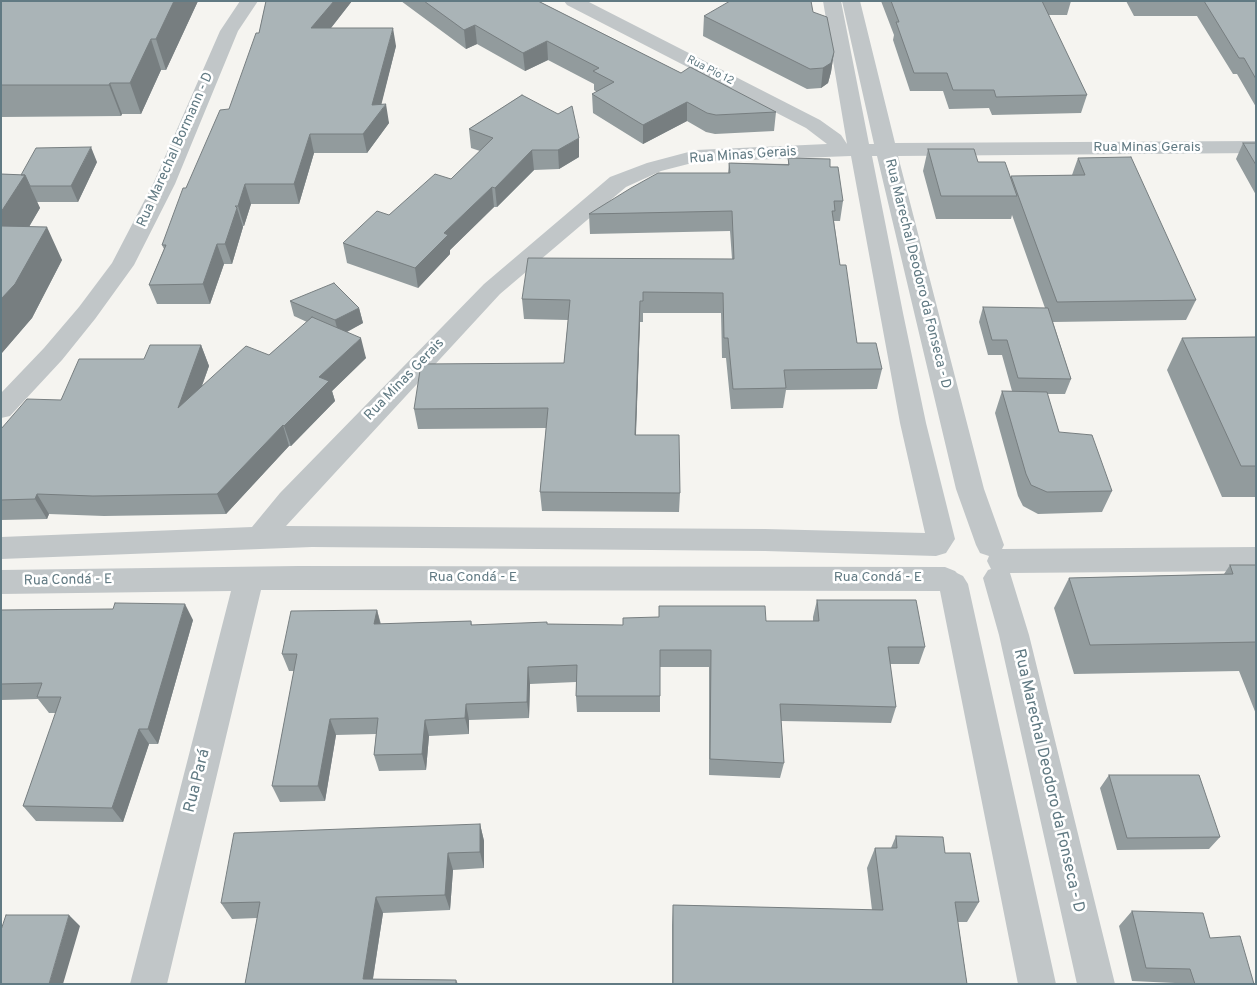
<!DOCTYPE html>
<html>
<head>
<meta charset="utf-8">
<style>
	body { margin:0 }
	#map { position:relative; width:1257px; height:985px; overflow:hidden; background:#f5f4f0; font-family:Overpass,sans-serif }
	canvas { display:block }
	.frame { position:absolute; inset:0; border:2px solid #617a83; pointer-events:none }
</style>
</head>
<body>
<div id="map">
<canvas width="1257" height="985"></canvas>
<div class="frame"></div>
</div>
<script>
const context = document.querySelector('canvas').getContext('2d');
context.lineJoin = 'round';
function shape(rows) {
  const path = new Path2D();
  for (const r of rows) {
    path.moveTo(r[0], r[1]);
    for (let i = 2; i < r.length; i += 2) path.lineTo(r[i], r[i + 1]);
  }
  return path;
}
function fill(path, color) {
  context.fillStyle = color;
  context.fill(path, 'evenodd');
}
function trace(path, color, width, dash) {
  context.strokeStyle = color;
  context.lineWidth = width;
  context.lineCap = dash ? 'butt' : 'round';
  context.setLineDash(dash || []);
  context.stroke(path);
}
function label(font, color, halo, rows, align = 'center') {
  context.font = font + ' Overpass,sans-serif';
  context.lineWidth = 5;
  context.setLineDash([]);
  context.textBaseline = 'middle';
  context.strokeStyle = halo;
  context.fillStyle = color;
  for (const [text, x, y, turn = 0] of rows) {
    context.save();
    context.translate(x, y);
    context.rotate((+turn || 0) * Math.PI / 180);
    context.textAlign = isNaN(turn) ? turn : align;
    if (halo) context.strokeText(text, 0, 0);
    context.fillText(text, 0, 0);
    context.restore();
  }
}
fill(shape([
	[240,1,258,1,238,31,175,184,134,265,95,319,62,360,10,416,1,418,1,393,44,348,79,307,112,263,153,184,220,31,240,1],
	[564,1,587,1,820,120,841,135,847,144,823,1,841,1,869,144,874,144,842,1,860,1,895,143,1256,141,1256,153,898,156,984,489,1004,545,1002,549,1256,547,1256,571,1010,573,1029,635,1115,984,1077,984,999,635,983,578,988,570,991,569,987,561,989,556,980,553,976,545,956,489,877,156,872,156,903,313,926,423,955,539,946,553,936,556,765,551,312,547,1,559,1,537,252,527,280,493,484,284,610,177,647,163,696,150,827,144,806,128,567,5,564,1],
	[851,156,900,423,925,533,765,529,286,526,500,294,626,187,661,171,696,162,851,156],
	[298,566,945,567,955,571,957,573,963,576,968,584,1056,984,1018,984,940,591,298,590,261,590,167,984,130,984,231,591,1,594,1,570,298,566]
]), '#c1c6c8');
fill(shape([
	[1,1,198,1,166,70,161,70,141,114,122,114,121,116,1,117],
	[266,1,352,1,331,28,396,46,381,104,389,123,367,153,314,153,299,204,251,204,244,226,243,226,243,227,232,264,224,264,210,304,157,304,149,285,164,249,162,245,186,188,229,109,259,33],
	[401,1,538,1,681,73,776,112,774,131,715,134,706,132,687,121,643,144,593,113,592,94,597,92,594,90,594,84,548,60,525,71,477,44,466,49],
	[881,1,1071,1,1067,15,1048,15,1087,95,1081,113,992,115,989,108,949,109,943,91,910,91,893,40,894,35],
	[1126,1,1256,1,1256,107,1237,74,1233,74,1197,16,1134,16],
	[813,12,834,52,831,72,828,83,821,88,807,89,703,36,704,16],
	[522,95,579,157,559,169,534,170,497,207,494,207,450,250,450,254,418,288,347,263,343,243,389,215,451,179,480,151,471,148,469,129],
	[1243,143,1256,143,1256,195,1236,159],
	[928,149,978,162,1011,177,1011,176,1072,175,1078,158,1196,300,1186,320,1053,322,1071,379,1065,394,1047,394,1059,432,1112,491,1102,512,1038,514,1023,506,1018,496,995,413,1002,391,1012,391,1002,355,988,355,979,322,983,307,1045,308,1012,215,1011,219,936,219,923,171],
	[788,158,830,167,843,201,840,221,834,221,840,265,857,343,882,369,877,389,786,390,783,408,731,409,726,358,722,358,721,313,643,313,643,322,640,322,636,435,680,493,679,512,542,511,540,492,546,428,418,429,414,409,564,363,568,320,524,319,522,299,732,259,730,231,590,234,589,214,728,173,729,163,788,164],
	[97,162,78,202,37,202,40,208,29,226,62,260,32,318,1,354,1,174,21,175],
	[290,301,359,308,363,323,347,332,366,358,332,391,335,401,291,446,289,446,226,514,104,516,49,514,47,519,1,520,1,429,144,359,201,345,209,366,202,386,269,355,307,322,294,316],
	[1256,337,1256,497,1222,497,1167,370,1182,338],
	[1230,565,1256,565,1256,714,1239,671,1074,674,1054,608,1069,578,1224,574],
	[817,600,925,647,919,664,890,664,896,707,891,723,781,721,784,763,780,778,709,775,709,667,660,667,660,712,577,712,576,696,576,682,530,684,529,718,469,720,469,734,429,736,426,770,379,771,374,755,376,734,336,735,325,801,280,802,272,786,294,671,289,671,282,654,377,610,381,624,471,621,472,625,547,624,623,625,766,621,813,621,813,617],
	[1,610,193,620,158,744,149,744,123,822,36,821,23,806,56,713,49,713,38,699,1,700],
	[1109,775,1220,837,1209,849,1117,850,1100,788],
	[480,824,484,841,484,868,453,870,450,910,383,913,373,979,456,980,458,984,245,984,257,918,232,919,221,903],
	[896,836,945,853,979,902,967,922,958,922,967,984,672,984,672,925,673,905,872,910,867,868,875,848,891,848],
	[1132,911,1210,938,1254,984,1176,984,1175,983,1132,981,1119,926]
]), '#929b9d');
fill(shape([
	[174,1,198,1,166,70,156,39],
	[334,1,352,1,316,47,311,28],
	[475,25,477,44,466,49,464,30],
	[393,28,396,46,379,114,386,104,389,123,367,153,363,134,372,105],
	[151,39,161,70,141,114,130,83],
	[547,41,548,60,525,71,523,53],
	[834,52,831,72,828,83,821,88,823,68],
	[110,83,122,114,121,116,109,85],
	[687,102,687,121,643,144,643,125],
	[310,134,314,153,299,204,294,184],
	[579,138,579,157,559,169,558,150],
	[91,147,97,162,78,202,71,186],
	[532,150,534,170,497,207,495,188],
	[25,175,40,208,10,260,1,243,1,212],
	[245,184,251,204,244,226,238,206],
	[492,187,494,207,450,250,450,254,418,288,415,268,444,233],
	[237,208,243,227,232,264,225,244],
	[47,227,62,260,32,318,1,354,1,299],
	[217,244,224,264,210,304,203,284],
	[640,301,640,322,635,455,635,435],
	[359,308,363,323,339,336,335,320],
	[361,338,366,358,332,391,335,401,291,446,284,426,319,377],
	[201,345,209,366,186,429,178,408],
	[283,425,289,446,226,514,217,494],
	[37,494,49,514,47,519,35,499],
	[185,604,193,620,158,744,148,729],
	[377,610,381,627,374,624],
	[528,667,530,684,529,718,527,702],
	[466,704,469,720,469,734,465,718],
	[330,719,336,735,325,801,318,786],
	[425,720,429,736,426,770,422,754],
	[139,729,149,744,123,822,112,808],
	[480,824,484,841,484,868,480,852],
	[448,853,453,870,450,910,445,895],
	[376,897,383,913,372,984,363,979],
	[69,915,80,926,63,984,49,984]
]), '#777e80');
const building = shape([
	[1,1,174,1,156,39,151,39,130,83,110,83,109,85,1,85,1,1],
	[266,1,334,1,311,28,393,28,372,105,386,104,363,134,310,134,294,184,245,184,238,206,235,206,237,208,225,244,217,244,203,284,149,285,166,245,162,245,183,188,186,188,220,110,229,109,256,33,259,33,266,1],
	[424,1,538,1,681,73,690,67,776,112,716,115,707,113,687,102,643,125,592,94,614,82,593,71,599,68,547,41,523,53,475,25,464,30,424,1],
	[730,1,811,1,813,12,827,17,834,52,831,63,823,68,810,69,704,16,730,1],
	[891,1,1042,1,1087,95,996,97,994,90,953,90,947,73,914,73,896,22,899,22,891,1],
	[1204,1,1256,1,1256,79,1244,58,1239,58,1204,1],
	[522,95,558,114,572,106,579,138,558,150,532,150,495,188,492,187,444,233,448,235,415,268,343,243,377,211,389,215,435,174,451,179,493,138,469,129,522,95],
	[1243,143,1256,143,1256,165,1243,143],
	[91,147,71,186,30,186,25,175,21,175,36,148,91,147],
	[928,149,974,149,978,162,1005,162,1017,196,941,196,928,149],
	[1131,157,1196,300,1057,302,1011,176,1085,175,1078,158,1131,157],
	[788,158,830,159,830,167,838,167,843,201,834,201,835,211,832,211,840,265,846,265,857,343,876,343,882,369,784,370,786,388,733,389,728,338,724,338,723,293,643,292,643,301,640,301,635,435,679,435,680,493,540,492,548,408,414,409,421,364,564,363,570,300,522,299,528,258,734,259,732,211,589,214,631,188,658,173,730,173,729,163,789,165,788,158],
	[1,174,25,175,1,212,1,174],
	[1,226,47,227,15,284,1,299,1,226],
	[334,283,359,308,335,320,290,301,334,283],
	[983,307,1048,308,1071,379,1018,378,1007,340,992,340,983,307],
	[312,317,361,338,319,377,329,381,284,426,283,425,217,494,93,496,37,494,35,499,1,500,1,429,27,399,61,400,79,359,144,359,150,345,201,345,178,408,246,346,269,355,312,317],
	[1256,337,1256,466,1241,466,1182,338,1256,337],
	[1002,391,1047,392,1059,432,1092,435,1112,491,1047,492,1031,485,1026,474,1002,391],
	[1230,565,1256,565,1256,642,1090,645,1069,578,1233,574,1230,565],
	[817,600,916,600,925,647,888,647,896,707,780,704,784,763,710,759,711,650,660,650,660,696,576,696,577,665,528,667,527,702,466,704,465,718,425,720,422,754,374,755,378,718,330,719,318,786,272,786,297,654,282,654,291,611,377,610,374,624,471,621,471,625,547,622,547,624,623,625,623,618,659,617,659,606,765,606,766,621,819,621,817,600],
	[115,603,185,604,148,729,139,729,112,808,23,806,61,697,37,697,42,683,1,684,1,610,113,609,115,603],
	[1109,775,1199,775,1220,837,1127,838,1109,775],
	[480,824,480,852,448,853,445,895,376,897,363,979,456,980,456,984,245,984,260,902,221,903,234,833,480,824],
	[896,836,943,837,945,853,970,853,979,902,955,902,967,984,673,984,673,905,883,910,875,848,897,848,896,836],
	[1132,911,1203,913,1210,938,1240,936,1254,984,1195,984,1190,969,1146,968,1132,911],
	[6,915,69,915,49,984,1,984,1,930,6,915]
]);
fill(building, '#aab4b7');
trace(building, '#777e80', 1);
label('11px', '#617a83', '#fff', [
	["Rua Pio 12",710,71,27]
]);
label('14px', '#617a83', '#fff', [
	["Rua Minas Gerais",1147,148],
	["Rua Marechal Bormann - D",176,150,-66],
	["Rua Minas Gerais",743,156,-4],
	["Rua Marechal Deodoro da Fonseca - D",917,274,76],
	["Rua Minas Gerais",405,380,-46],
	["Rua Condá - E",473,578],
	["Rua Condá - E",878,578],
	["Rua Condá - E",68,581,-1]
]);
label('16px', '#617a83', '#fff', [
	["Rua Pará",198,781,-76],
	["Rua Marechal Deodoro da Fonseca - D",1048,781,77]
]);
</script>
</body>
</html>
